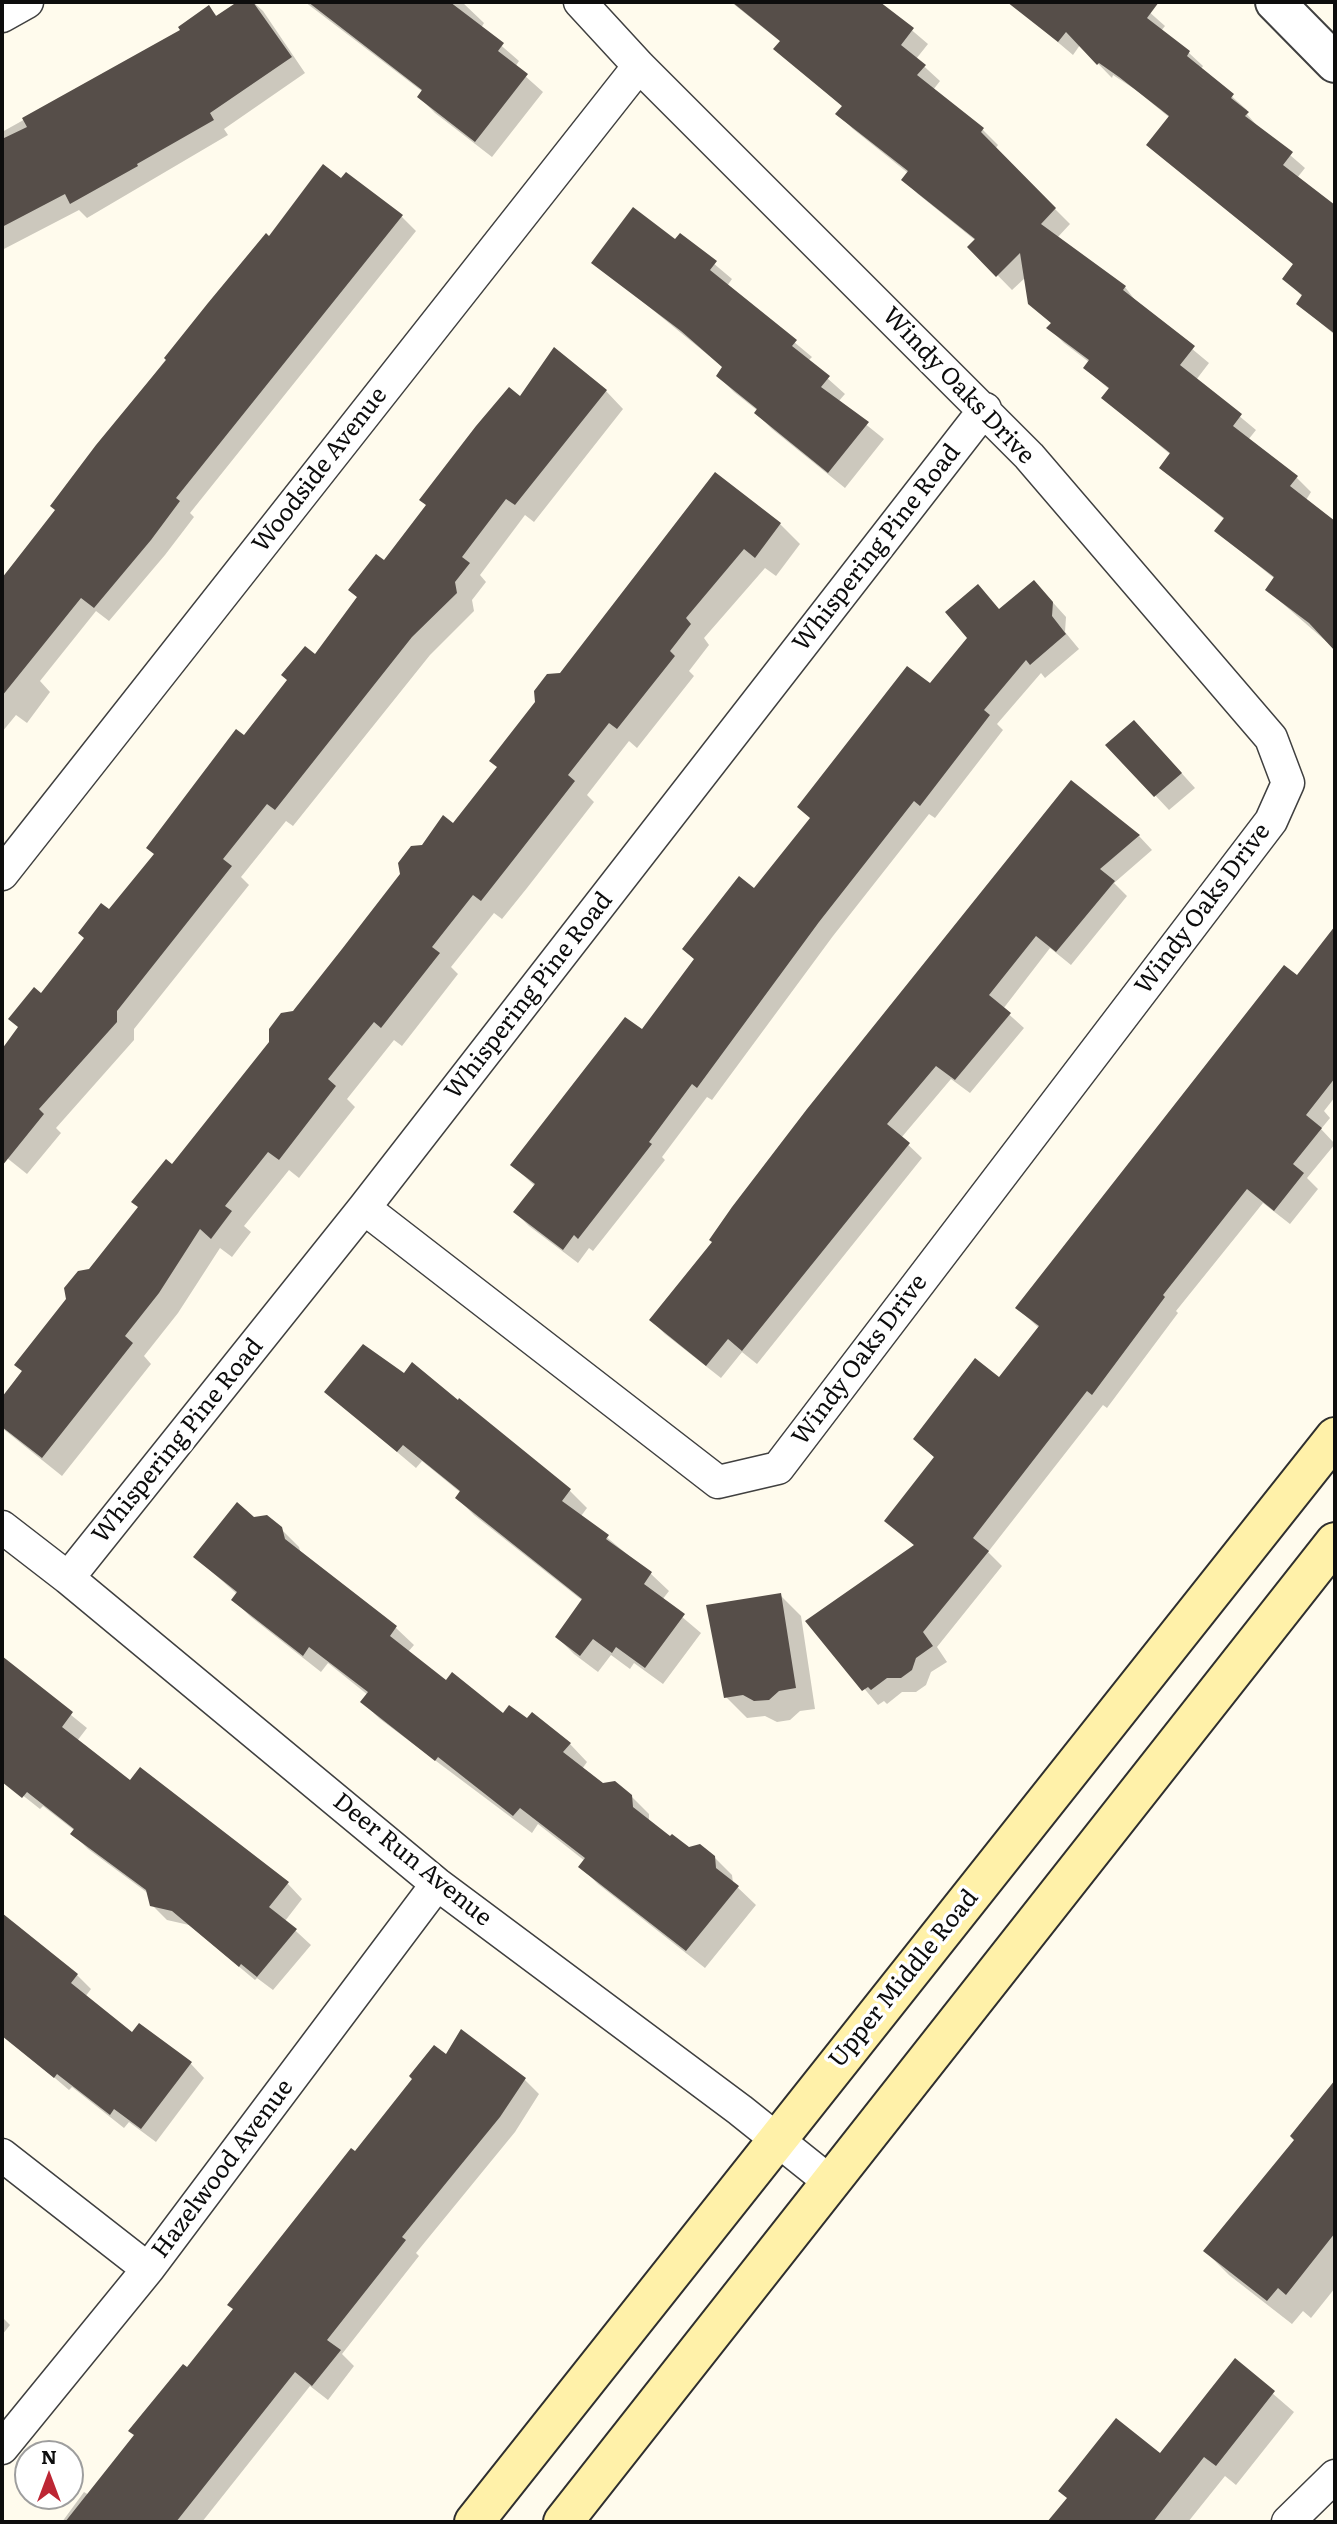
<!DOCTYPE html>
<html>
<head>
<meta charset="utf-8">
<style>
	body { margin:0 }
	#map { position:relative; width:1337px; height:2524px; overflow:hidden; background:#fffbed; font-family:Literata,serif }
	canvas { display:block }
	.frame { position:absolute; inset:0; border:4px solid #0d0d0d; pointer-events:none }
	.north { position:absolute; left:14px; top:2440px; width:70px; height:70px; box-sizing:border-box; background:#fff; border:2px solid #9e9e9e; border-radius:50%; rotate:0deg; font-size:19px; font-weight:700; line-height:28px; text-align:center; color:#0d0d0d }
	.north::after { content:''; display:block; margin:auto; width:24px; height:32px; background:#bd2634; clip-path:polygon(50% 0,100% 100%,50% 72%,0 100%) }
</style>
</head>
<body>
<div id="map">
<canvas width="1337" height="2524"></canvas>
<div class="frame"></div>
<div class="north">N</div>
</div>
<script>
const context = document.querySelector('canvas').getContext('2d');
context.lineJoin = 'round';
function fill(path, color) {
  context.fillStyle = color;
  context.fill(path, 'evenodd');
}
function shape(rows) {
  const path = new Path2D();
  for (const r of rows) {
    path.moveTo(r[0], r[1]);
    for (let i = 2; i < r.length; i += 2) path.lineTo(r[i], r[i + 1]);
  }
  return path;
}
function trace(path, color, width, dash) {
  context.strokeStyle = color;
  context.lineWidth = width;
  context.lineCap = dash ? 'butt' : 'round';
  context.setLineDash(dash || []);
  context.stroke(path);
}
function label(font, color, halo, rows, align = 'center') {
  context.font = font + ' Literata,serif';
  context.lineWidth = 7;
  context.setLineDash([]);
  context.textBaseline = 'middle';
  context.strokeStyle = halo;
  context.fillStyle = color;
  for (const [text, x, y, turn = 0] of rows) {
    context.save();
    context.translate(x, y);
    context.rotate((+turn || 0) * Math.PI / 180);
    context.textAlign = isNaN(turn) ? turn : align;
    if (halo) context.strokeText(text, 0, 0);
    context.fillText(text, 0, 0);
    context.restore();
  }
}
fill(shape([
	[240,2,253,2,263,11,305,73,224,129,228,135,87,218,79,210,2,250,2,132,183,31,209,8,218,17],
	[305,2,462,2,484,23,481,28,519,61,515,67,543,92,492,157,435,113,419,97,423,92],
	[731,2,861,2,881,18,888,10,928,44,916,59,940,81,933,90,983,130,998,145,995,149,1070,224,1057,238,1125,287,1138,304,1209,363,1196,380,1256,430,1248,440,1296,477,1311,492,1306,500,1335,523,1335,649,1267,590,1275,579,1216,531,1225,520,1162,468,1171,455,1103,398,1110,390,1085,368,1089,362,1064,343,1049,328,1052,324,1030,303,1026,277,1012,290,970,247,976,241,918,194,903,179,908,173,853,129,838,114,843,107,776,49,781,42],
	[1021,2,1138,2,1165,26,1161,31,1189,53,1203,66,1201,69,1247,110,1245,112,1260,129,1305,168,1297,178,1335,208,1335,335,1298,304,1303,297,1284,278,1294,265,1149,145,1170,118,1136,90,1113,75,1112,78,1080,45,1073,55,1022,12,1026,6],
	[341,181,402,217,416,231,190,513,194,517,165,555,109,621,96,611,40,681,50,692,27,723,16,715,2,732,2,578,57,511,52,506,209,304,269,238],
	[680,235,732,279,727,286,812,357,808,361,845,394,838,402,884,439,845,488,772,429,756,413,758,411,734,392,718,376,724,368,594,262,675,242],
	[606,391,623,409,534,522,525,515,480,575,486,582,472,600,474,611,430,655,293,826,286,821,241,877,249,885,134,1029,134,1040,56,1128,61,1133,27,1174,2,1154,2,1053,42,995,156,855,244,738,316,657,358,598,350,590,384,562,520,398],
	[715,475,780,524,800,544,776,576,765,568,704,638,709,645,689,671,694,676,637,748,629,741,587,795,594,802,527,888,502,919,494,913,451,967,458,974,402,1046,394,1040,347,1099,355,1107,299,1178,289,1170,244,1226,251,1232,232,1257,220,1248,178,1313,144,1356,151,1364,62,1476,2,1428,2,1400,90,1271,423,847,454,826,498,768,561,675],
	[1047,596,1066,617,1065,632,1079,649,1045,678,1041,673,997,724,1003,730,935,818,929,814,833,936,712,1100,707,1097,662,1157,665,1160,593,1251,589,1248,578,1263,529,1226,515,1212,535,1186,512,1165,643,1032,695,960,684,949,754,890,1000,611],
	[1148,736,1195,788,1169,810,1108,745],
	[1139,836,1152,850,1114,883,1127,896,1071,965,1050,948,1003,1009,1024,1028,970,1093,951,1079,901,1138,922,1158,757,1364,742,1352,721,1378,665,1334,651,1320,714,1242,808,1110],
	[1335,931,1335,1097,1324,1111,1330,1118,1321,1129,1335,1144,1307,1178,1318,1189,1290,1224,1263,1203,1176,1311,1178,1313,1107,1408,1103,1405,988,1552,1002,1566,937,1647,947,1662,931,1672,926,1685,916,1692,902,1692,887,1704,884,1701,878,1705,808,1621,915,1546,886,1520,935,1458,916,1439,999,1379,1039,1328,1017,1308],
	[326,1392,533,1459,570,1491,587,1508,581,1516,651,1574,669,1591,662,1600,701,1633,663,1684,634,1663,630,1669,611,1655,598,1672,574,1654,557,1637,583,1601,474,1515,457,1498,461,1493,422,1461,416,1468],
	[254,1518,281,1529,299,1547,301,1554,396,1628,414,1645,408,1652,447,1683,504,1715,527,1720,570,1744,587,1762,582,1769,603,1785,631,1796,649,1814,649,1823,688,1849,714,1857,732,1875,733,1883,756,1905,705,1968,598,1884,581,1867,585,1861,538,1824,532,1833,380,1719,362,1702,368,1695,328,1663,321,1672,251,1617,233,1600,237,1594,195,1557],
	[780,1595,801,1616,815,1709,800,1711,790,1720,777,1722,765,1716,747,1718,726,1697],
	[2,1659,87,1728,77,1741,130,1782,288,1884,302,1899,285,1921,311,1945,273,1990,257,1978,255,1980,189,1925,167,1920,152,1905,149,1894,88,1849,73,1834,75,1831,43,1806,40,1809,2,1779],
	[2,1916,77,1975,91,1989,85,1997,132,2035,191,2064,204,2078,156,2142,129,2122,124,2128,72,2087,69,2090,2,2033],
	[446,2056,525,2080,539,2094,515,2132,416,2253,419,2256,342,2354,354,2366,328,2400,310,2386,202,2522,62,2522,84,2492,89,2495,355,2153],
	[1335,2083,1335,2288,1311,2318,1303,2311,1292,2324,1229,2275,1205,2251,1296,2140,1292,2136],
	[2,2317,10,2325,2,2335],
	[1235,2361,1294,2412,1236,2485,1225,2476,1188,2522,1049,2522,1069,2498,1160,2455]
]), '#0003');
fill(shape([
	[237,2,253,2,292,57,210,113,214,120,137,164,138,166,70,204,65,194,2,227,2,139,27,127,22,118,180,30,178,27,209,5,216,16],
	[308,2,450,2,504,43,498,51,528,74,475,142,417,97,422,90],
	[732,2,880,2,914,28,901,45,926,65,917,75,984,128,981,132,1056,208,1041,224,1126,286,1123,290,1195,346,1180,365,1242,414,1233,426,1298,476,1290,486,1335,521,1335,651,1309,623,1265,590,1274,577,1214,531,1224,518,1159,468,1170,453,1101,398,1109,388,1083,368,1089,360,1046,328,1051,323,1028,304,1020,253,996,277,967,247,975,239,901,180,908,171,835,114,842,106,773,49,780,41],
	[1007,2,1159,2,1147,18,1190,51,1187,56,1234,94,1231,98,1249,112,1245,116,1293,152,1283,165,1335,205,1335,334,1296,304,1302,295,1282,279,1293,264,1146,145,1169,116,1119,77,1099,63,1097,65,1066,32,1058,42],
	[323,164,341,178,346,172,403,215,176,498,180,501,151,540,94,608,81,598,2,696,2,578,55,510,50,506,96,445,166,360,164,358,208,303,266,233,269,236],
	[633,207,675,239,680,233,717,261,710,270,797,340,792,346,830,376,821,387,869,422,828,473,754,413,757,409,716,376,722,367,681,331,591,263],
	[554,347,607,390,515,505,506,499,462,557,470,563,455,582,457,593,412,637,275,810,267,804,223,859,232,866,117,1011,117,1022,39,1109,44,1114,2,1166,2,1049,18,1027,8,1019,34,987,41,993,84,938,78,933,101,903,109,909,154,854,146,848,236,729,244,735,287,680,281,675,305,646,315,654,357,597,348,590,376,554,384,560,426,505,419,500,476,426,509,387,520,396],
	[715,472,781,523,755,558,744,549,686,618,691,624,670,651,675,656,617,729,609,723,568,775,575,781,507,868,481,901,473,895,432,947,440,953,381,1028,374,1022,328,1079,336,1086,279,1160,268,1152,225,1206,232,1211,211,1239,200,1229,159,1293,125,1336,133,1343,42,1458,2,1427,2,1397,22,1371,14,1365,66,1299,64,1288,78,1271,89,1269,138,1207,131,1202,166,1159,172,1164,269,1042,269,1029,281,1013,293,1011,342,949,400,874,398,863,411,846,422,845,443,815,453,823,497,767,489,761,535,702,534,691,547,674,560,673],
	[1034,580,1053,602,1052,616,1066,634,1030,665,1026,660,984,710,990,715,920,806,914,801,819,922,697,1088,692,1084,649,1142,652,1144,578,1239,574,1235,563,1250,513,1212,535,1184,510,1165,625,1017,642,1029,694,959,682,949,739,876,754,888,810,818,797,807,907,666,930,683,967,638,945,612,978,584,999,609],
	[1134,720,1182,773,1154,797,1105,745],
	[1071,780,1140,835,1100,869,1115,881,1056,952,1036,936,989,995,1011,1013,955,1080,936,1066,887,1124,910,1143,742,1351,728,1339,706,1366,649,1320,712,1242,709,1240,732,1207,807,1109],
	[1335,926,1335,1078,1306,1115,1322,1128,1293,1164,1304,1173,1274,1211,1247,1189,1163,1295,1165,1297,1092,1395,1087,1391,973,1538,989,1551,923,1632,933,1646,916,1658,912,1670,901,1678,887,1678,871,1690,868,1687,862,1691,805,1621,914,1545,884,1521,934,1457,913,1439,975,1358,999,1377,1039,1326,1015,1308,1284,965,1297,975],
	[363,1344,404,1373,412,1362,458,1400,459,1398,571,1489,562,1501,609,1535,606,1539,652,1572,644,1584,685,1614,645,1668,616,1647,612,1653,593,1639,580,1656,555,1637,582,1599,455,1498,460,1491,403,1445,397,1452,324,1392],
	[237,1502,254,1517,267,1515,282,1527,285,1539,397,1626,390,1636,446,1680,452,1672,503,1713,509,1705,527,1718,532,1712,571,1743,563,1752,603,1783,615,1781,632,1795,633,1807,670,1836,672,1834,689,1847,700,1844,715,1856,716,1868,739,1886,686,1951,578,1867,585,1858,520,1808,513,1816,438,1757,435,1761,360,1702,368,1692,309,1647,303,1656,231,1600,237,1592,193,1557],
	[781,1593,796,1688,779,1691,769,1700,754,1701,743,1695,724,1698,706,1605],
	[2,1656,73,1712,62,1727,130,1780,140,1767,289,1882,269,1907,297,1929,257,1977,241,1964,239,1967,172,1911,150,1906,146,1890,70,1834,74,1829,27,1792,22,1798,2,1782],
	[2,1913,78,1974,71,1983,132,2032,139,2023,192,2062,141,2129,114,2109,110,2115,57,2074,54,2078,2,2036],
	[461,2029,526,2078,500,2117,402,2237,406,2240,327,2340,341,2350,312,2386,295,2372,176,2522,65,2522,134,2435,128,2431,183,2364,187,2367,233,2309,227,2305,351,2148,355,2151,412,2079,409,2076,434,2045,446,2054],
	[1335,2080,1335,2233,1286,2295,1278,2288,1267,2301,1203,2251,1294,2140,1290,2136],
	[1235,2358,1275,2391,1216,2466,1204,2457,1153,2522,1047,2522,1067,2498,1058,2491,1116,2418,1160,2453]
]), '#564e49');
const minor = shape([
	[2,16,27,2],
	[2,874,639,66],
	[364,1208,718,1482,778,1468,1271,821,1288,783,1271,738,1029,456,639,66,580,2],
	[2,1527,68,1578,437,1884,740,2110,830,2182],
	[68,1578,364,1208,985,409],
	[2,2155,148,2269],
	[2,2448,148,2269,437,1884],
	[1288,2522,1335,2476]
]);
const tertiary = shape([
	[1275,2,1335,63]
]);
const secondary = shape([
	[474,2522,1335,1437],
	[563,2522,1335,1542]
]);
trace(minor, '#404040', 35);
trace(tertiary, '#404040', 42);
trace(secondary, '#2f2f2f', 42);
trace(minor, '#fff', 32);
trace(tertiary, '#fff', 38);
trace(secondary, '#fff1a9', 38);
label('24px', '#0d0d0d', '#fff', [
	["Windy Oaks Drive",958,386,46],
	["Woodside Avenue",320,470,-52],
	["Whispering Pine Road",877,548,-52],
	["Windy Oaks Drive",1203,909,-53],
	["Whispering Pine Road",529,996,-52],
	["Windy Oaks Drive",860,1360,-53],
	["Whispering Pine Road",178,1441,-51],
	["Deer Run Avenue",412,1860,39],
	["Upper Middle Road",904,1979,-51],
	["Hazelwood Avenue",223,2169,-53]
]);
</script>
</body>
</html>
